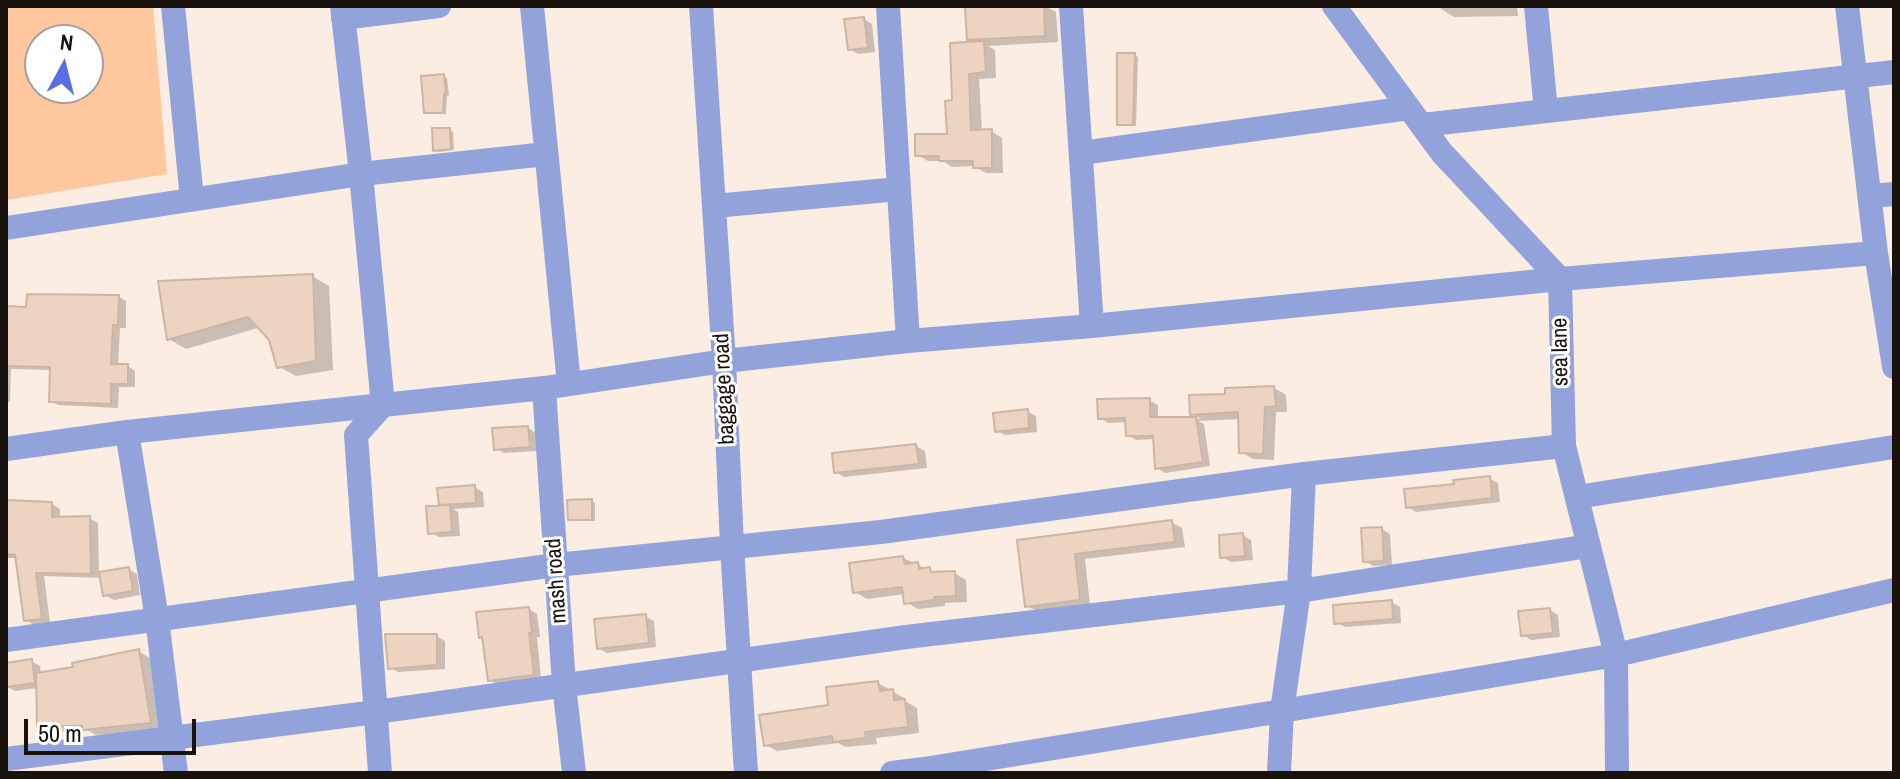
<!DOCTYPE html>
<html>
<head>
<meta charset="utf-8">
<style>
	body { margin:0 }
	#map { position:relative; width:1900px; height:779px; overflow:hidden; background:#fcede2; font-family:"Archivo Narrow",sans-serif }
	canvas { display:block }
	.frame { position:absolute; inset:0; border:8px solid #1a120c; pointer-events:none }
	.north { position:absolute; left:24px; top:24px; width:80px; height:80px; box-sizing:border-box; background:#fff; border:2px solid #a3a09e; border-radius:50%; rotate:7deg; font-size:22px; font-weight:700; line-height:32px; text-align:center; color:#1a120c }
	.north::after { content:''; display:block; margin:auto; width:28px; height:36px; background:#576ee4; clip-path:polygon(50% 0,100% 100%,50% 72%,0 100%) }
	.scale { position:absolute; left:24px; top:719px; width:172px; height:36px; box-sizing:border-box; border:4px solid #1a120c; border-top:0; padding-left:10px; font-size:24px; line-height:28px; white-space:nowrap; color:#1a120c; -webkit-text-stroke:6px #fff; paint-order:stroke }
</style>
</head>
<body>
<div id="map">
<canvas width="1900" height="779"></canvas>
<div class="frame"></div>
<div class="north">N</div>
<div class="scale">50 m</div>
</div>
<script>
const context = document.querySelector('canvas').getContext('2d');
context.lineJoin = 'round';
function fill(path, color) {
  context.fillStyle = color;
  context.fill(path, 'evenodd');
}
function shape(rows) {
  const path = new Path2D();
  for (const r of rows) {
    path.moveTo(r[0], r[1]);
    for (let i = 2; i < r.length; i += 2) path.lineTo(r[i], r[i + 1]);
  }
  return path;
}
function trace(path, color, width, dash) {
  context.strokeStyle = color;
  context.lineWidth = width;
  context.lineCap = dash ? 'butt' : 'round';
  context.setLineDash(dash || []);
  context.stroke(path);
}
function label(font, color, halo, rows, align = 'center') {
  context.font = font + ' "Archivo Narrow",sans-serif';
  context.lineWidth = 6;
  context.setLineDash([]);
  context.textBaseline = 'middle';
  context.strokeStyle = halo;
  context.fillStyle = color;
  for (const [text, x, y, turn = 0] of rows) {
    context.save();
    context.translate(x, y);
    context.rotate((+turn || 0) * Math.PI / 180);
    context.textAlign = isNaN(turn) ? turn : align;
    if (halo) context.strokeText(text, 0, 0);
    context.fillText(text, 0, 0);
    context.restore();
  }
}
fill(shape([
	[6,6,153,6,167,174,6,200],
	[40,40,88,40,88,88,40,88]
]), '#ffc79d');
fill(shape([
	[1017,6,1045,6,1056,12,1058,42,988,46,995,50,996,78,979,79,982,131,991,131,1002,138,1003,173,986,173,973,166,952,167,943,161,928,161,917,155,949,136,954,102,977,43,969,38,967,8],
	[1440,6,1517,6,1518,16,1454,17,1441,9],
	[864,19,872,24,875,52,858,54,850,49],
	[1134,55,1138,57,1136,126,1123,126,1119,124],
	[443,76,447,78,449,95,447,96,446,114,430,114,426,112],
	[449,130,453,132,454,150,439,152,435,150],
	[312,276,329,286,333,370,296,376,278,366,271,339,261,327,186,349,169,339],
	[119,297,126,301,126,328,120,328,118,366,128,366,135,371,135,387,119,387,118,408,58,405,51,401,52,370,11,369,10,402,6,402,6,308,28,309],
	[1274,388,1286,395,1287,412,1276,412,1274,460,1253,459,1241,452,1240,419,1198,421,1204,424,1210,466,1165,473,1157,468,1155,439,1136,440,1128,435,1127,422,1108,423,1100,418,1149,400,1158,405,1158,419,1201,419,1192,414,1227,396],
	[1027,411,1036,416,1037,432,1005,435,997,431],
	[528,428,536,433,537,451,504,453,496,448],
	[916,446,925,451,927,468,844,477,836,472],
	[1489,478,1498,483,1500,502,1416,512,1408,507,1456,486],
	[474,487,483,492,484,507,453,509,458,512,460,536,439,537,430,532,446,507,441,504],
	[591,501,595,503,595,521,574,521,570,519],
	[6,502,52,504,60,509,60,519,89,518,98,523,99,574,128,569,137,574,140,595,114,600,105,595,102,578,44,576,50,623,34,625,26,620,18,558,6,558],
	[1171,522,1182,528,1185,547,1085,559,1090,606,1038,612,1027,606,1019,541],
	[1382,529,1390,534,1392,565,1373,566,1365,561],
	[1242,535,1251,540,1253,560,1231,562,1222,557],
	[903,558,938,574,954,573,966,580,967,602,945,603,945,606,918,609,906,602,905,594,867,599,855,592],
	[1391,602,1400,607,1401,623,1345,627,1336,622],
	[529,609,537,614,540,637,537,637,541,679,498,685,489,680,484,638,481,636],
	[1550,610,1558,615,1560,637,1531,640,1523,635],
	[645,616,654,621,656,647,607,653,598,648],
	[436,636,445,641,445,669,398,672,390,667],
	[138,651,150,658,162,729,96,735,89,731,51,732,39,725,38,688,15,691,6,686,6,666,31,661,40,666,41,674,75,669],
	[878,683,904,698,905,701,917,708,919,733,876,738,877,744,846,747,838,743,777,751,766,745,830,707]
]), '#0003');
const building = shape([
	[1044,6,1045,36,967,40,965,7,1044,6],
	[864,17,868,48,848,50,844,19,864,17],
	[984,41,986,72,969,74,971,130,992,129,992,168,973,168,973,161,939,161,939,156,915,156,915,134,947,134,945,101,952,100,950,43,984,41],
	[1117,53,1135,53,1133,125,1117,125,1117,53],
	[444,74,446,94,444,94,443,113,424,113,421,76,444,74],
	[432,128,450,128,451,149,433,151,432,128],
	[313,274,316,361,277,368,269,340,248,317,167,340,158,281,313,274],
	[27,294,119,295,118,325,113,325,111,364,128,364,128,384,111,384,111,404,49,402,50,367,6,366,6,306,26,307,27,294],
	[1274,386,1276,406,1265,407,1263,454,1239,453,1238,412,1190,415,1189,395,1225,394,1225,388,1274,386],
	[1150,398,1150,417,1196,417,1203,462,1155,469,1153,436,1126,436,1125,418,1098,419,1097,399,1150,398],
	[1028,409,1029,428,995,432,993,413,1028,409],
	[528,426,530,447,494,450,492,428,528,426],
	[916,444,919,464,834,473,832,453,916,444],
	[1490,476,1492,498,1406,508,1404,489,1454,484,1453,480,1490,476],
	[475,485,476,503,439,505,437,488,475,485],
	[592,499,592,520,568,520,567,500,592,499],
	[6,500,52,502,52,517,90,516,91,574,36,573,42,619,24,621,15,555,6,554,6,500],
	[450,505,452,532,428,534,426,506,450,505],
	[1172,520,1175,542,1075,554,1080,600,1025,607,1017,540,1172,520],
	[1382,527,1384,561,1363,562,1361,528,1382,527],
	[1243,533,1245,556,1220,558,1219,535,1243,533],
	[903,556,905,564,918,562,919,569,930,567,931,572,955,571,956,596,934,597,934,600,904,604,902,587,853,593,849,563,903,556],
	[129,567,133,591,103,596,99,572,129,567],
	[1392,600,1393,619,1334,624,1333,605,1392,600],
	[529,607,532,633,529,633,534,675,488,681,482,637,479,638,476,612,529,607],
	[1550,608,1553,633,1521,636,1518,611,1550,608],
	[646,614,649,643,597,649,594,619,646,614],
	[385,634,437,634,437,665,388,669,385,634],
	[139,649,151,723,82,730,82,726,37,726,36,673,73,667,72,663,139,649],
	[32,659,35,683,6,687,6,663,32,659],
	[878,681,880,691,893,689,894,700,905,699,908,727,865,732,866,738,833,742,832,736,764,746,759,715,828,705,826,687,878,681]
]);
fill(building, '#ecd3c2');
trace(building, '#cdb5a4', 2);
trace(shape([
	[173,6,192,199],
	[342,6,361,174,383,405,356,435,380,773],
	[532,6,569,384],
	[701,6,724,361,732,547,746,773],
	[888,6,908,341],
	[1071,6,1092,326],
	[1334,6,1442,153,1560,279,1564,446,1616,655,1617,773],
	[1536,6,1546,111],
	[1847,6,1876,253,1894,367],
	[343,18,439,6],
	[1422,125,1894,72],
	[1081,153,1409,108],
	[1869,196,1894,194],
	[714,206,899,189],
	[6,228,361,174,546,154],
	[544,388,564,685,574,773],
	[127,432,157,619,176,773],
	[6,449,127,432,544,388,724,361,908,341,1092,326,1560,279,1876,253],
	[1577,497,1894,447],
	[6,640,556,565,881,532,1304,474,1564,446],
	[6,759,376,712,906,637,1299,591,1589,546],
	[892,773,924,769,1282,711,1616,655,1894,590],
	[1279,773,1282,711,1299,591,1304,474]
]), '#92a3dc', 24);
label('22px', '#1a120c', '#fff', [
	["sea lane",1561,352,-91],
	["baggage road",725,389,-93],
	["mash road",557,581,-94]
]);
</script>
</body>
</html>
